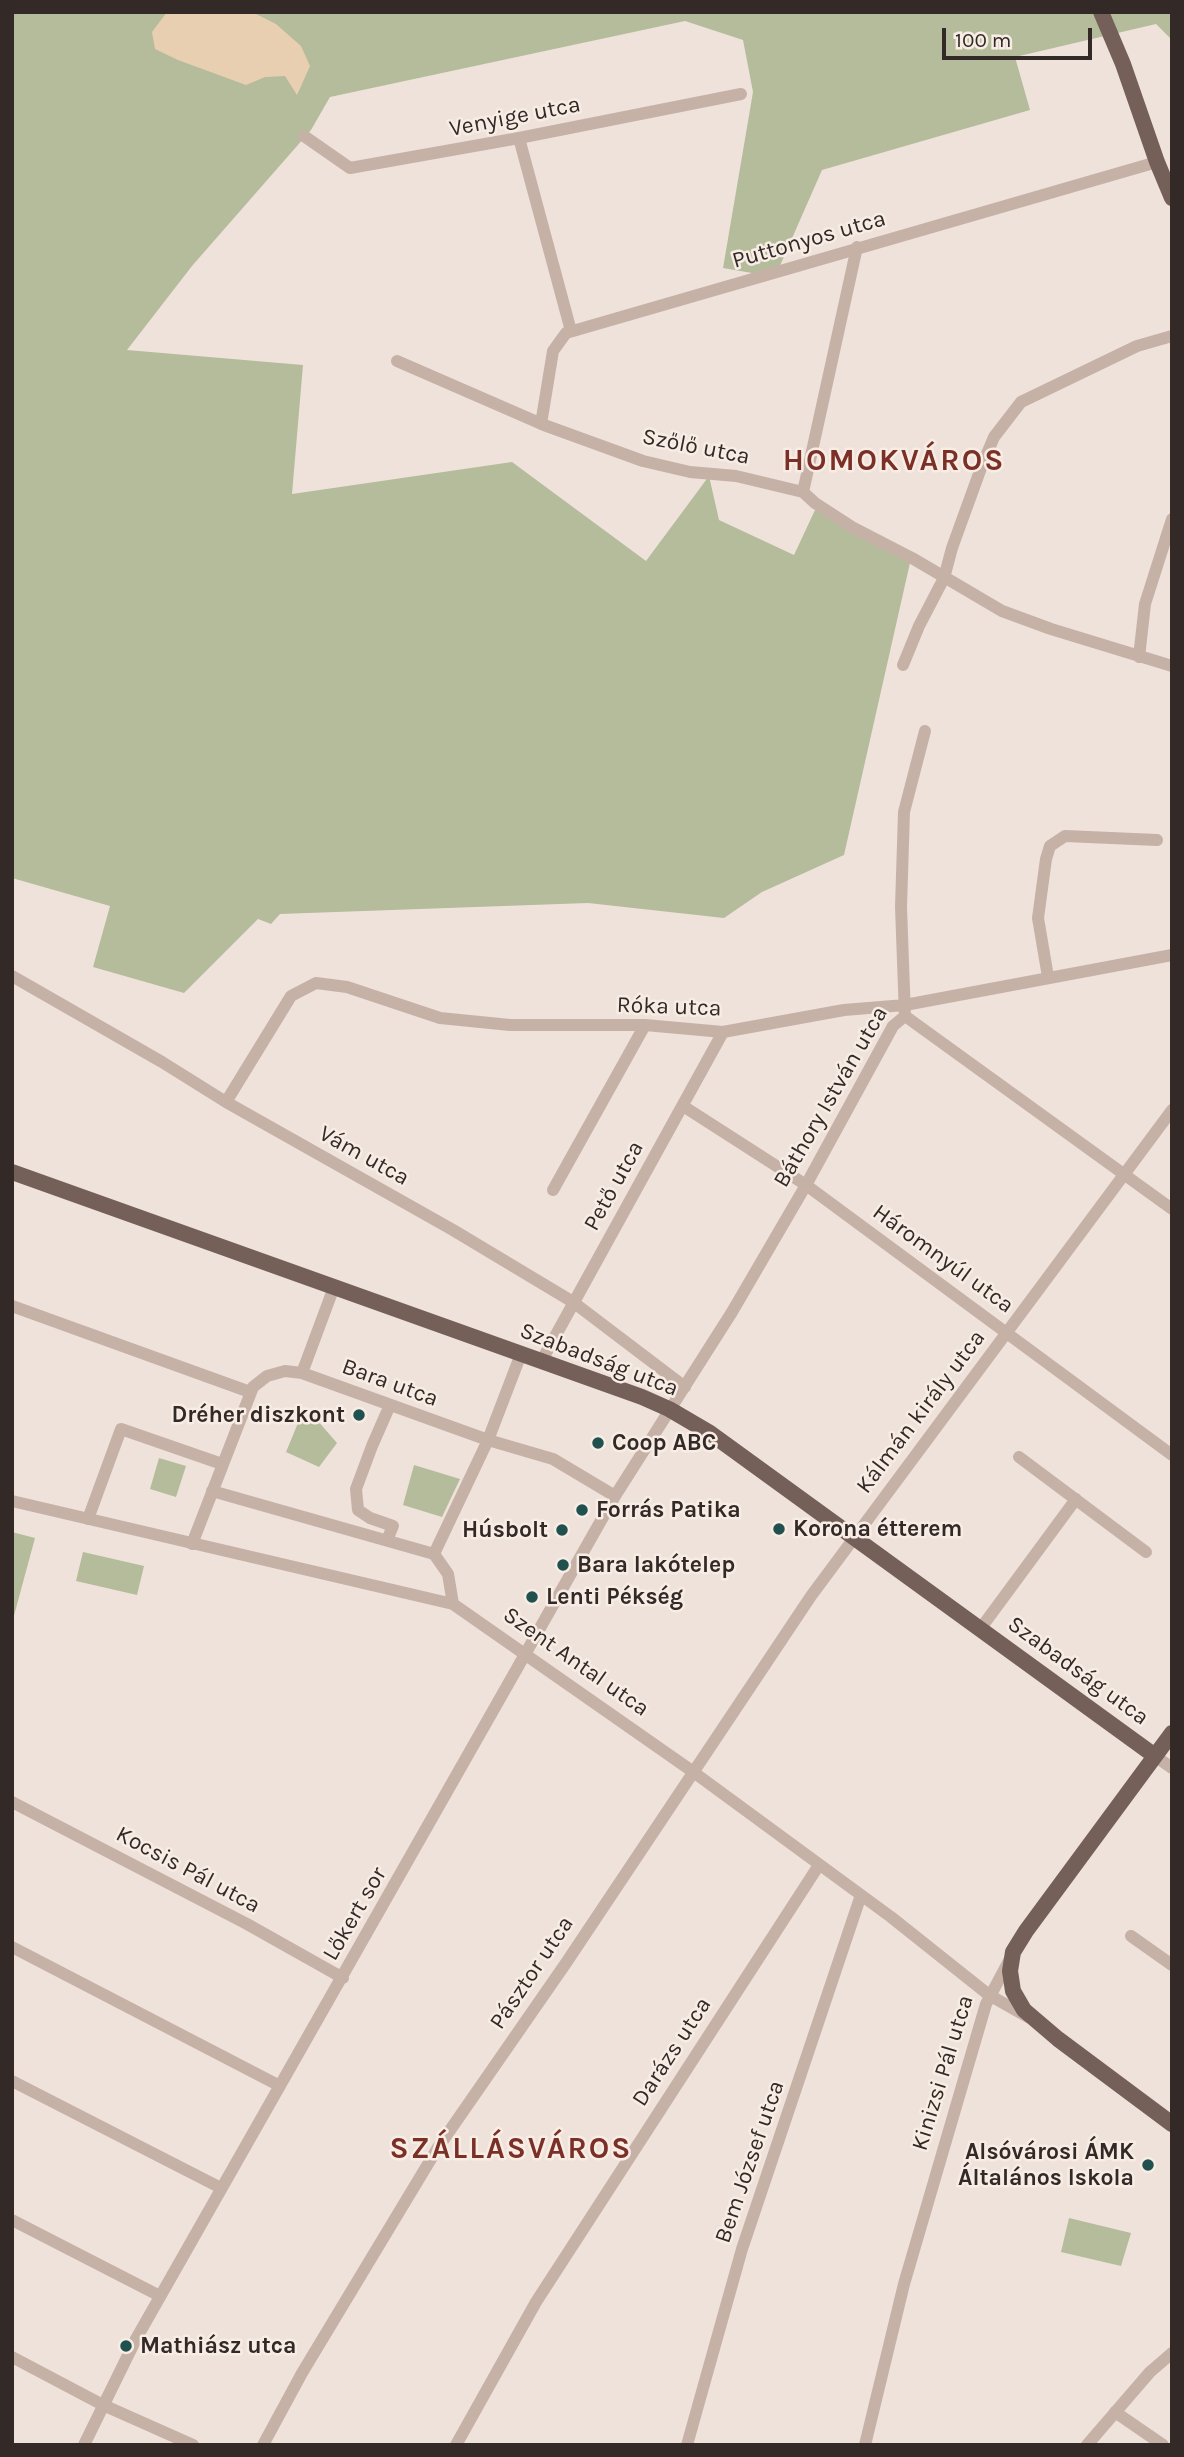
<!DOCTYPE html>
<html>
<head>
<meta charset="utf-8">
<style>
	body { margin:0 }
	#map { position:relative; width:1184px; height:2457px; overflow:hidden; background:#efe2da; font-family:Karla,sans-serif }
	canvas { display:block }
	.frame { position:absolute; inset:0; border:14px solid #332927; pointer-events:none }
	.scale { position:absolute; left:942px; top:28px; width:150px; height:32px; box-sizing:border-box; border:4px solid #332927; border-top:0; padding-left:9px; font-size:21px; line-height:24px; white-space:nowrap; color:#332927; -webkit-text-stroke:5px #f7ede5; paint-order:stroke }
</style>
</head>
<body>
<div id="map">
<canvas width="1184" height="2457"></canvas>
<div class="frame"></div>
<div class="scale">100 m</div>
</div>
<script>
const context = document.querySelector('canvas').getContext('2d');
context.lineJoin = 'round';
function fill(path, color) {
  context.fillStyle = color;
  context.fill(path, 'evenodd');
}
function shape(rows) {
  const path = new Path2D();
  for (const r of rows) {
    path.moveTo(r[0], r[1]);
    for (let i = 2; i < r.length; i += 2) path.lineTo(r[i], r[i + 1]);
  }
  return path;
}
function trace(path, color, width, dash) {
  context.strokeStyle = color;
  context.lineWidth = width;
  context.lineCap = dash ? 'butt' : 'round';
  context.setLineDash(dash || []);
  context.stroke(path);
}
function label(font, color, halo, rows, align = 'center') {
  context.font = font + ' Karla,sans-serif';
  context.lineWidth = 5;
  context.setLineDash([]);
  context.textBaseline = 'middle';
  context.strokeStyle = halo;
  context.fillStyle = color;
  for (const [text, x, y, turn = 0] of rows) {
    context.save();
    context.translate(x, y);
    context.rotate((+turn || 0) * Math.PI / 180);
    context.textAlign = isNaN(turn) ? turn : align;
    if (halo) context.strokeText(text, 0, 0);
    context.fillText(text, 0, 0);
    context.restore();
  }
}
fill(shape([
	[12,12,1172,12,1172,40,1156,24,1015,57,1030,110,822,170,775,277,723,268,753,92,743,40,685,21,330,97,311,130,192,266,127,350,303,365,292,494,512,462,646,561,709,476,719,520,794,555,815,510,912,554,844,855,762,892,724,918,588,903,280,914,271,924,258,919,184,993,93,967,110,906,12,878],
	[317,1420,337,1443,319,1467,286,1452,298,1423],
	[159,1458,186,1466,176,1497,150,1489],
	[414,1465,460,1479,442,1517,403,1505],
	[12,1532,35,1538,12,1623],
	[83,1552,144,1566,137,1595,76,1581],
	[1069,2218,1131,2233,1121,2266,1061,2252]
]), '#b5bc9b');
fill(shape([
	[167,12,252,12,276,24,301,46,310,66,297,95,285,76,265,77,246,85,178,60,155,49,152,32]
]), '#e8cfb2');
trace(shape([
	[304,136,350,168,519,138,741,94],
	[519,138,571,331],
	[397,361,544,425,643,461,690,472,736,476,803,492,815,503,852,527,912,558,1002,611,1051,629,1172,666],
	[541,424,553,351,566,333,1157,162],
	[803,492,857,247],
	[1139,657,1145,604,1172,519],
	[903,665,919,626,944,578,952,548,981,468,994,437,1021,402,1137,346,1172,336],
	[12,976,162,1062,226,1102,453,1230,573,1302,685,1387],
	[1048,977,1038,918,1046,859,1050,846,1065,836,1157,840],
	[905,1016,1172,1209],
	[226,1102,291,996,316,983,347,987,440,1018,510,1025,645,1025,723,1032,844,1010,905,1005,1172,955],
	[683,1106,806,1185,1172,1455],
	[553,1190,645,1025],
	[12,1306,250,1392],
	[541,1362,723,1032],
	[302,1373,334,1287],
	[1019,1457,1146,1552],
	[212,1491,434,1554,448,1574,453,1604],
	[12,1501,453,1604,692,1771,891,1917,989,1995,1028,2017],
	[88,1519,121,1429,222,1464],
	[387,1540,393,1526,370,1518,358,1510,356,1489,372,1446,390,1405],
	[192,1544,253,1387,267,1376,285,1371,302,1373,488,1440,553,1459,615,1496],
	[434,1554,488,1440,521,1354],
	[981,1628,1076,1499],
	[1155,1756,1172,1768],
	[12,1802,247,1924,343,1978],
	[1131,1936,1172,1965],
	[12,1947,280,2086],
	[12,2081,221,2188],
	[12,2220,160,2296],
	[12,2357,103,2405,193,2445],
	[1115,2412,1163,2445],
	[84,2445,136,2339,615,1496,732,1312,806,1185,893,1026,905,1016,901,907,904,812,925,731],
	[263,2445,302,2373,437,2149,566,1963,811,1596,1172,1110],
	[456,2445,536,2302,819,1865],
	[687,2445,742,2249,861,1895],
	[865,2445,904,2284,986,2004,1011,1957],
	[1087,2445,1150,2372,1172,2353]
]), '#c6b1a7', 12);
trace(shape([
	[1101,12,1123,64,1157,162,1172,198],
	[12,1172,642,1397,669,1409,710,1433,1155,1756],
	[1172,1733,1026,1931,1013,1952,1010,1971,1013,1991,1024,2010,1058,2039,1172,2124]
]), '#745f59', 16);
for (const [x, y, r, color] of [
	[359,1415,7,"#20514e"],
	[598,1443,7,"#20514e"],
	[582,1510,7,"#20514e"],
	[779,1529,7,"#20514e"],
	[562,1530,7,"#20514e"],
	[563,1565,7,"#20514e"],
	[532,1597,7,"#20514e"],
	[1148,2165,7,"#20514e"],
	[126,2346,7,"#20514e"]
]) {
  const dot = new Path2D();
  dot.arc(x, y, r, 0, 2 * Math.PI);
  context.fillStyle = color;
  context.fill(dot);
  trace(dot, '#f7ede5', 2.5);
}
label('23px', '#332927', '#f7ede5', [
	["Venyige utca",515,117,-11],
	["Puttonyos utca",809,240,-16],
	["Szőlő utca",696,447,11],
	["Róka utca",669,1007,2],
	["Báthory István utca",831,1097,-60],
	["Vám utca",364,1156,29],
	["Pető utca",614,1186,-61],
	["Háromnyúl utca",943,1259,36],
	["Szabadság utca",599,1360,21],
	["Bara utca",390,1383,20],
	["Kálmán király utca",921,1412,-53],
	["Szent Antal utca",576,1662,35],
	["Szabadság utca",1078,1671,36],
	["Kocsis Pál utca",188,1870,28],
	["Lőkert sor",355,1914,-60],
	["Pásztor utca",532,1973,-56],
	["Darázs utca",672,2052,-57],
	["Kinizsi Pál utca",943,2073,-73],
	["Bem József utca",750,2162,-71]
]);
label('bold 23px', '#332927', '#f7ede5', [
	["Dréher diszkont",345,1415,"right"],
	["Coop ABC",612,1443],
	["Forrás Patika",596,1510],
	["Korona étterem",793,1529],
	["Húsbolt",548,1530,"right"],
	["Bara lakótelep",577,1565],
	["Lenti Pékség",546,1597],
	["Alsóvárosi ÁMK",1134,2152,"right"],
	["Általános Iskola",1134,2178,"right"],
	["Mathiász utca",140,2346]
], 'left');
context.letterSpacing = '2px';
label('bold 30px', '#7b3027', '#f7ede5', [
	["HOMOKVÁROS",894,461],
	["SZÁLLÁSVÁROS",511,2149]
]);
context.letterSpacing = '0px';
</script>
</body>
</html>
